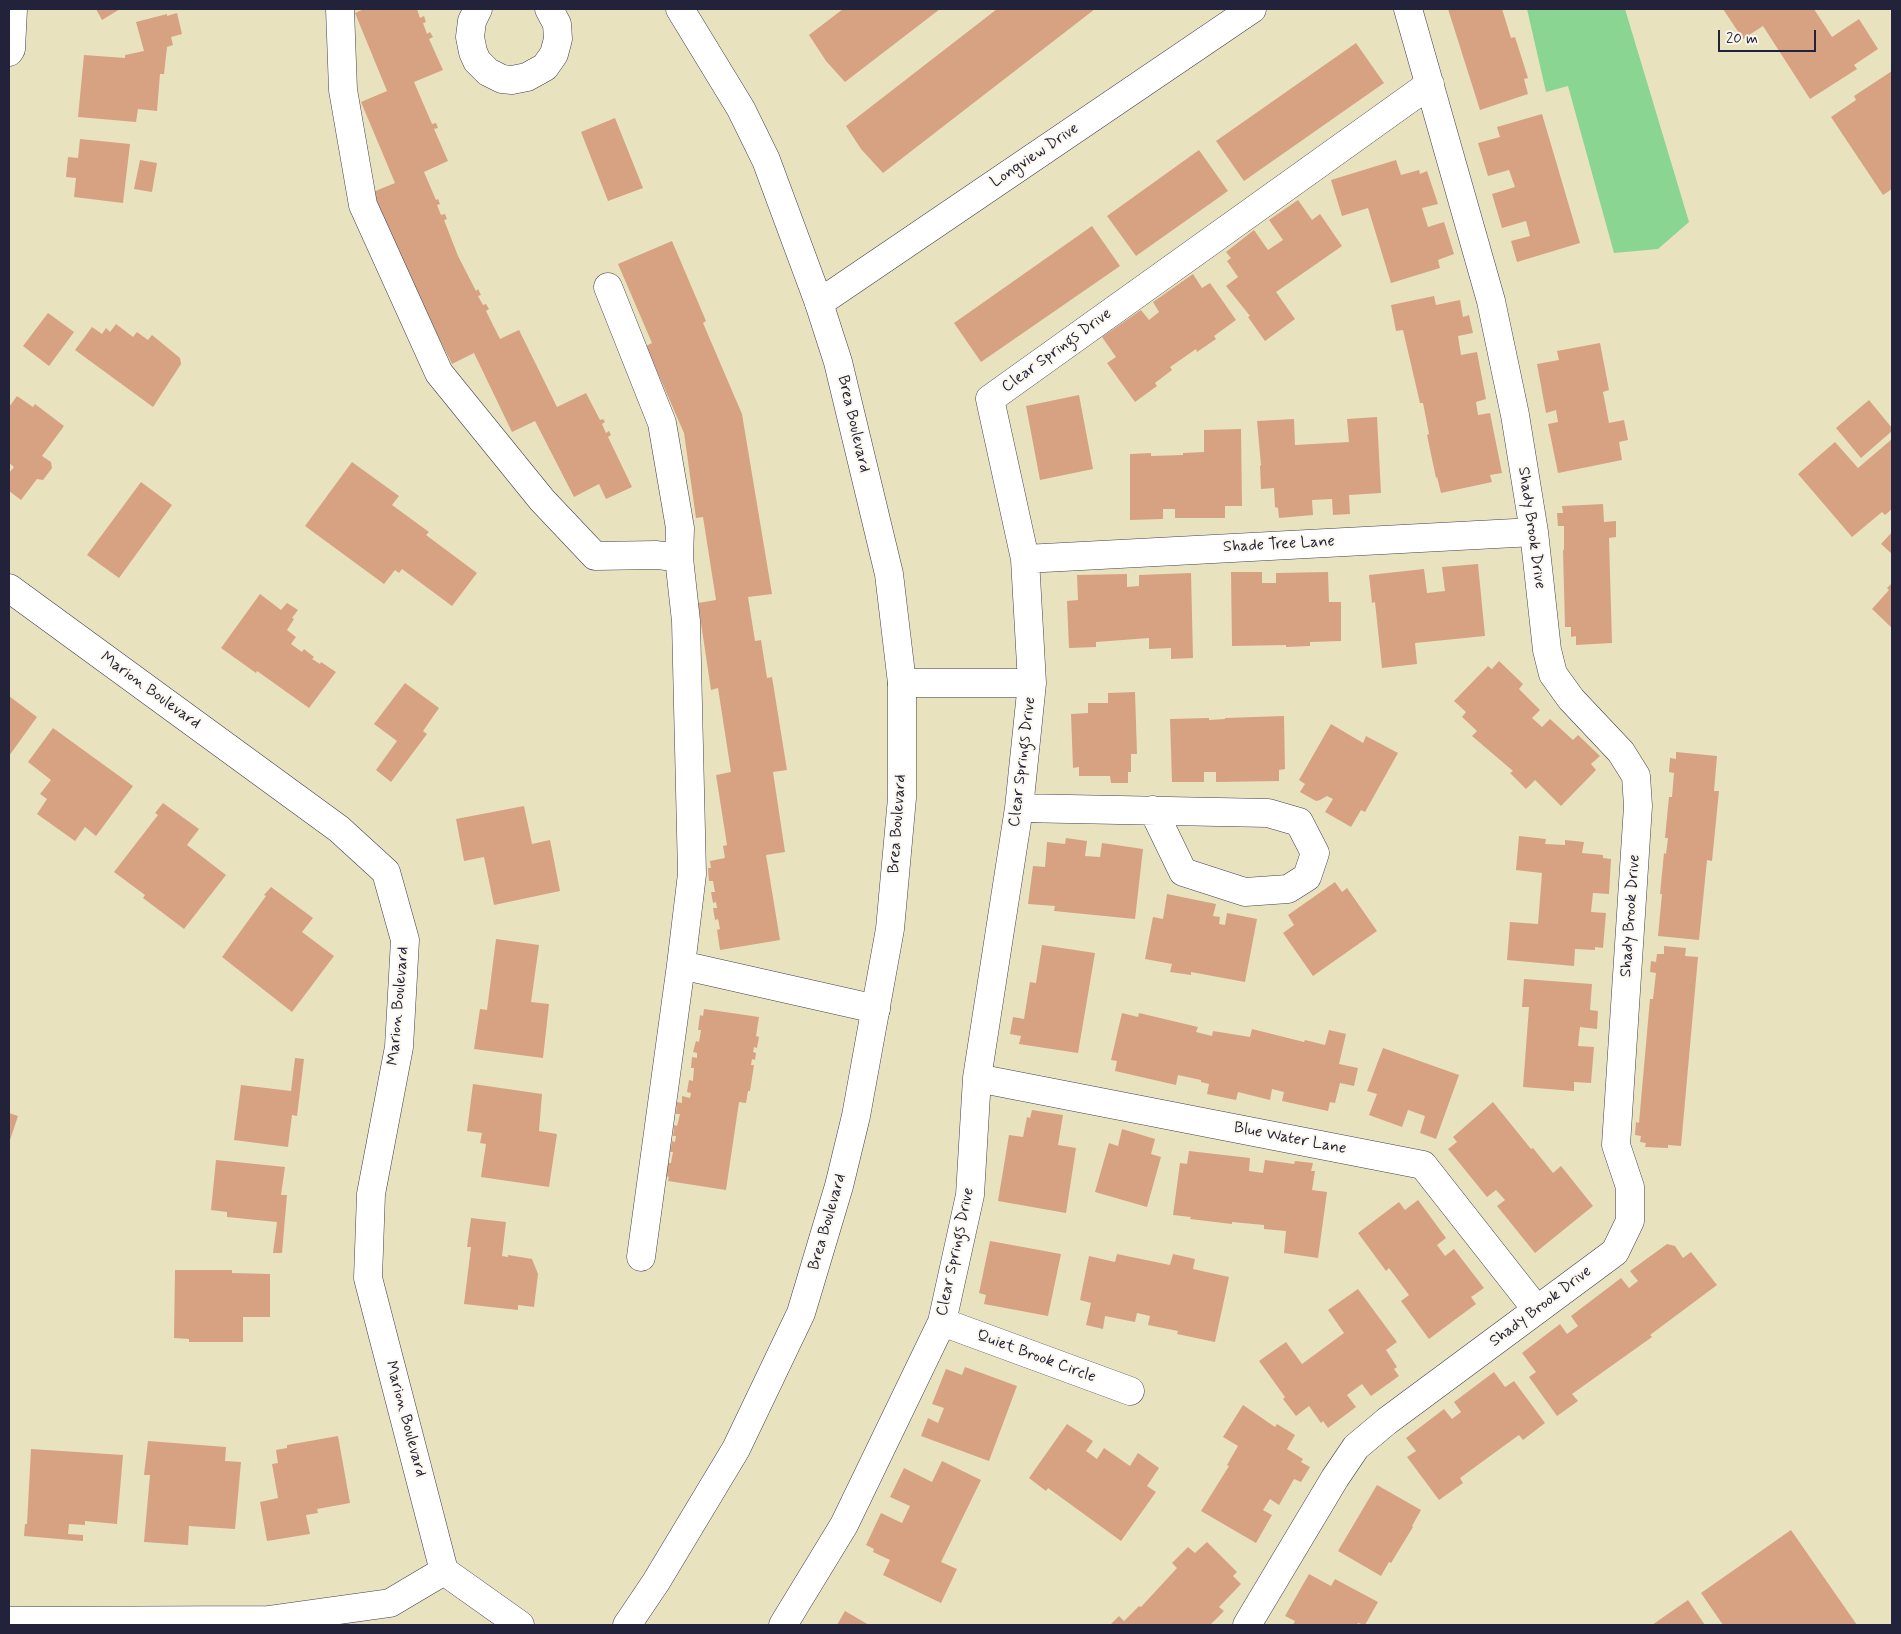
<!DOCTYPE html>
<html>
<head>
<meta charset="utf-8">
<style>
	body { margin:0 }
	#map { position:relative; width:1901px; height:1634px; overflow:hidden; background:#e9e2bf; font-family:Mynerve,sans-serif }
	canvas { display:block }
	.frame { position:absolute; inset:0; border:10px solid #22223b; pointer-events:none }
	.scale { position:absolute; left:1718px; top:30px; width:98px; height:22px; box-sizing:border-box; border:2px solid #22223b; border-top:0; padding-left:6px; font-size:15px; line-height:18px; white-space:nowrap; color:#22223b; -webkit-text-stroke:4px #fbf7ec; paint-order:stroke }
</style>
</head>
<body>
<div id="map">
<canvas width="1901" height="1634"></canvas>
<div class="frame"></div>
<div class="scale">20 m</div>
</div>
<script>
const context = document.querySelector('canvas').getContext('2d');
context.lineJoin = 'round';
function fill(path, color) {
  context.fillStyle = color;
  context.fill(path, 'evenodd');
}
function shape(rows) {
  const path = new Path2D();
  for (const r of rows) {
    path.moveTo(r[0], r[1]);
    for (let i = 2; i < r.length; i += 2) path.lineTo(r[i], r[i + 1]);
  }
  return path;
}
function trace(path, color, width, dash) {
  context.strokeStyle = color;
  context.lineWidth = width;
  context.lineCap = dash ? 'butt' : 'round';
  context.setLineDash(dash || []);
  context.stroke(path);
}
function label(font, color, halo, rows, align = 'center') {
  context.font = font + ' Mynerve,sans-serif';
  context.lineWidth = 4;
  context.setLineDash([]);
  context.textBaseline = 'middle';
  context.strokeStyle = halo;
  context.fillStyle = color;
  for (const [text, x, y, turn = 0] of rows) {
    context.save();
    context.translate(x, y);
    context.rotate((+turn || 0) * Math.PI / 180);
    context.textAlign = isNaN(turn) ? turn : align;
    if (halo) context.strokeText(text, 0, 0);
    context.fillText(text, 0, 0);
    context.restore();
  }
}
fill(shape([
	[1527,9,1625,9,1689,222,1658,249,1614,253,1568,86,1546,92]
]), '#8ad592');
fill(shape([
	[96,9,120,9,102,20],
	[364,9,417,9,420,18,424,16,426,22,423,23,427,34,430,32,433,37,429,39,443,70,414,82,432,124,436,123,438,128,434,129,448,161,424,172,436,200,438,199,440,204,437,205,441,215,445,214,447,219,444,220,458,256,476,291,478,289,481,295,478,296,483,305,486,304,489,309,486,311,500,339,519,330,557,407,586,393,600,420,603,419,605,422,602,424,606,433,609,431,611,435,608,437,632,487,606,499,599,484,574,497,535,421,512,432,474,353,452,364,409,279,373,192,395,183,361,102,387,91,355,13],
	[843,9,940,9,845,82,826,61,809,35],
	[997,9,1095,9,883,173,861,149,846,126],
	[1448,9,1502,9,1511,38,1515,37,1528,78,1524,79,1528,94,1480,110],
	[1723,9,1814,9,1832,37,1859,19,1878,49,1854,65,1857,69,1810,99,1763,26,1743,39],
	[177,13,182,34,171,37,173,45,167,47,164,74,160,74,157,111,138,109,136,122,78,117,84,55,125,58,125,55,144,51,136,22,167,14,167,16],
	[1356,43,1384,83,1244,181,1216,141],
	[1892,71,1892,189,1883,195,1831,117,1856,100,1854,96],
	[1542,114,1580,243,1517,262,1511,241,1530,236,1526,221,1502,228,1492,194,1515,187,1509,170,1488,176,1478,143,1500,137,1497,127],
	[615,118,643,188,608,201,581,132],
	[80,139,130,144,123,203,74,197,76,178,66,177,68,157,78,158],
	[1199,150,1228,191,1136,256,1107,216],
	[140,160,157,163,152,192,134,189],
	[1396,160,1401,175,1419,170,1420,174,1427,171,1438,204,1422,208,1428,227,1444,222,1454,254,1438,260,1440,268,1391,283,1368,208,1342,216,1331,180],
	[1298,200,1312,220,1320,214,1342,246,1276,292,1295,319,1265,341,1248,317,1250,316,1226,286,1238,277,1227,261,1231,258,1226,252,1254,230,1268,250,1283,240,1269,220],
	[1092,226,1120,266,981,362,954,323],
	[672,241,706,321,703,323,742,414,772,594,748,597,755,641,761,640,767,678,772,677,787,770,773,772,785,852,766,855,780,940,720,950,717,930,720,929,718,919,715,920,713,908,717,908,716,902,713,903,711,892,715,892,713,881,709,881,708,868,711,868,710,861,725,858,723,846,727,845,716,775,731,772,718,688,711,690,698,603,716,600,703,517,696,518,684,433,646,346,652,343,618,264],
	[1193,274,1202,288,1210,283,1236,320,1214,336,1216,339,1197,352,1196,349,1170,367,1172,370,1155,383,1157,386,1135,402,1107,363,1116,357,1102,337,1141,310,1149,320,1159,312,1153,302],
	[1434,296,1436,305,1460,300,1463,317,1469,315,1473,333,1458,336,1461,355,1477,352,1486,399,1476,402,1478,415,1490,413,1502,473,1490,475,1492,482,1441,493,1437,477,1436,478,1427,435,1429,434,1423,403,1420,403,1403,330,1396,331,1391,305],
	[48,313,74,332,49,366,23,346],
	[116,324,133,337,137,332,148,340,152,335,180,358,181,364,153,407,75,350,92,327,102,334,106,328,110,332],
	[1600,343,1609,390,1603,392,1609,423,1624,420,1628,440,1619,442,1622,460,1558,473,1548,424,1558,422,1556,410,1546,413,1537,364,1559,360,1557,351],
	[1079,395,1093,469,1040,480,1026,406],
	[17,396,33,407,35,404,64,426,42,456,51,462,52,468,43,480,37,479,21,500,9,491,9,473,14,467,9,463,9,407],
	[1869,400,1892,428,1892,431,1861,458,1836,428],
	[1377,417,1381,493,1349,495,1350,514,1333,515,1332,499,1312,500,1313,515,1279,518,1278,508,1275,507,1274,488,1261,489,1260,466,1261,465,1257,421,1294,419,1295,445,1349,442,1347,419],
	[1241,429,1242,506,1225,506,1225,518,1175,518,1175,509,1163,509,1163,519,1130,520,1130,454,1151,453,1151,456,1183,455,1183,453,1204,452,1204,430],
	[1892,439,1892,509,1885,515,1882,512,1852,537,1798,474,1835,442,1858,468],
	[352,462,399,496,392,505,429,532,426,535,477,573,452,606,402,569,399,573,395,570,384,584,305,526],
	[141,482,172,505,119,578,87,555],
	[1603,504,1604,522,1616,521,1616,537,1609,538,1612,643,1576,645,1576,636,1571,637,1571,627,1565,627,1563,550,1564,550,1564,526,1558,526,1557,513,1563,513,1562,506],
	[1892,532,1892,554,1881,544],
	[1478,564,1485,636,1415,643,1417,664,1382,668,1375,602,1372,603,1369,575,1424,569,1427,593,1445,591,1442,567],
	[1231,572,1262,572,1262,583,1276,583,1276,573,1328,572,1329,602,1341,602,1341,641,1310,642,1310,646,1286,647,1286,645,1232,646],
	[1191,573,1193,658,1171,659,1171,648,1149,649,1149,638,1096,642,1096,647,1069,648,1067,601,1078,600,1077,575,1127,574,1127,587,1139,586,1139,575],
	[1892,583,1892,628,1872,609,1889,590,1887,588],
	[260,594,281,610,287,603,298,610,292,618,294,619,287,630,296,637,291,644,302,652,304,649,314,657,312,659,320,664,321,662,336,672,309,708,257,671,256,673,221,648],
	[1499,661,1523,684,1519,689,1540,710,1532,718,1542,727,1550,719,1573,740,1578,735,1600,756,1591,764,1596,770,1561,806,1535,780,1526,789,1510,773,1513,771,1472,736,1477,731,1462,717,1466,712,1454,701,1488,666,1492,669],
	[405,683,439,708,423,731,427,734,391,782,376,770,397,741,374,724],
	[1135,692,1137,754,1131,754,1131,772,1128,772,1128,783,1111,783,1110,776,1079,776,1079,767,1073,768,1071,714,1088,713,1088,703,1108,703,1108,693],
	[9,696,37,717,9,756],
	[1284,716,1285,769,1279,770,1279,781,1216,782,1216,772,1204,772,1204,782,1172,782,1170,719,1209,718,1209,720,1225,719,1225,718],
	[1331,724,1363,743,1366,736,1398,753,1365,812,1361,810,1351,827,1325,812,1333,799,1327,796,1320,800,1316,801,1300,792,1305,784,1299,780],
	[53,728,133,786,96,836,85,827,75,841,37,814,47,799,40,794,51,780,28,762],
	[1676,752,1717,756,1714,791,1719,791,1712,861,1707,860,1699,940,1658,936,1662,894,1660,894,1664,853,1666,854,1668,838,1665,838,1669,797,1672,797,1674,773,1669,772,1670,758,1676,759],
	[163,803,199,829,187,845,226,875,184,929,143,898,145,895,114,872,158,815,155,813],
	[524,806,532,844,550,840,560,891,494,905,484,857,464,861,456,819],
	[1519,836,1546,839,1545,844,1565,845,1565,840,1584,842,1582,853,1603,855,1603,858,1611,859,1609,894,1593,893,1591,912,1606,913,1603,948,1595,947,1595,950,1575,949,1574,966,1507,960,1510,922,1538,924,1542,873,1516,870],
	[1066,838,1087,841,1085,856,1100,857,1102,843,1143,849,1135,919,1054,911,1055,906,1028,904,1033,866,1045,867,1047,842,1065,844],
	[1335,882,1342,892,1347,888,1377,931,1313,976,1283,933,1294,925,1288,915],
	[271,887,313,918,302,932,334,956,292,1012,222,957,266,896,264,895],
	[1167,894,1216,904,1213,916,1220,917,1219,924,1225,925,1227,913,1257,919,1245,982,1191,972,1191,975,1170,972,1172,964,1145,959,1153,917,1163,919],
	[496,939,539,945,531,1002,549,1004,543,1058,474,1049,480,1009,487,1010],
	[1042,945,1095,953,1078,1053,1019,1044,1021,1036,1010,1034,1013,1017,1024,1019,1030,982,1036,983],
	[1664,946,1686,948,1685,956,1698,957,1681,1146,1668,1145,1668,1148,1645,1147,1646,1143,1640,1142,1641,1136,1635,1135,1636,1122,1639,1123,1650,999,1653,999,1656,973,1650,972,1651,961,1656,962,1657,954,1664,954],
	[1524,979,1592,984,1590,1010,1598,1011,1597,1029,1580,1027,1578,1046,1594,1047,1591,1083,1574,1082,1574,1091,1523,1087,1529,1007,1522,1007],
	[704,1009,759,1017,756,1036,759,1037,757,1048,754,1047,753,1052,756,1053,755,1060,752,1059,751,1065,754,1065,750,1091,748,1091,746,1103,739,1102,726,1190,668,1181,669,1177,666,1176,668,1163,671,1163,673,1152,670,1152,672,1141,675,1142,676,1136,673,1136,674,1125,677,1126,680,1114,676,1114,677,1102,682,1103,682,1096,690,1098,691,1093,687,1092,689,1080,693,1081,694,1068,691,1068,692,1057,697,1058,697,1053,693,1052,696,1041,699,1042,701,1030,698,1030,700,1015,703,1016],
	[1122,1013,1138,1017,1139,1013,1198,1027,1196,1032,1212,1036,1213,1031,1250,1037,1252,1029,1304,1042,1305,1040,1325,1045,1329,1030,1346,1034,1339,1064,1358,1068,1354,1086,1340,1083,1335,1103,1330,1102,1328,1111,1282,1101,1284,1092,1272,1089,1270,1100,1238,1092,1236,1100,1207,1094,1209,1084,1201,1082,1201,1080,1178,1075,1176,1085,1115,1071,1117,1061,1111,1060],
	[1383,1048,1459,1075,1436,1139,1420,1133,1425,1116,1408,1110,1402,1127,1369,1115,1377,1094,1367,1091],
	[295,1058,304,1059,297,1116,292,1115,288,1147,234,1140,241,1085,291,1091],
	[473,1084,542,1094,539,1131,557,1134,549,1187,481,1177,486,1144,480,1143,482,1133,467,1131],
	[1493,1102,1531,1149,1533,1148,1553,1173,1561,1166,1593,1206,1535,1253,1497,1206,1505,1200,1496,1190,1487,1197,1448,1149,1457,1142,1453,1137],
	[1032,1110,1063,1115,1058,1145,1076,1148,1066,1213,998,1201,1009,1135,1023,1137,1027,1117,1030,1118],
	[9,1113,18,1116,9,1143],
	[1122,1129,1155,1139,1151,1154,1161,1157,1147,1207,1095,1192,1109,1143,1118,1146],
	[1189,1151,1250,1158,1249,1171,1263,1173,1265,1160,1294,1164,1295,1161,1313,1163,1311,1171,1315,1171,1312,1190,1327,1192,1318,1258,1284,1253,1286,1231,1264,1229,1264,1225,1232,1222,1232,1224,1190,1219,1191,1217,1173,1215,1180,1163,1187,1164],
	[216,1160,285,1167,281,1195,287,1195,282,1253,273,1253,277,1222,227,1217,227,1212,211,1210],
	[1418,1200,1446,1238,1437,1245,1445,1256,1454,1249,1484,1288,1471,1297,1476,1304,1429,1339,1401,1301,1409,1295,1389,1268,1386,1271,1358,1233,1399,1202,1405,1210],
	[471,1218,506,1222,502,1256,508,1257,508,1255,532,1259,538,1274,534,1307,518,1305,518,1310,464,1304,471,1247,467,1247],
	[990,1241,1061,1254,1048,1316,984,1304,986,1295,979,1293],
	[1667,1244,1675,1246,1683,1258,1691,1252,1717,1285,1650,1335,1652,1337,1572,1394,1578,1401,1557,1416,1529,1377,1536,1372,1522,1353,1560,1324,1567,1334,1578,1326,1571,1316,1621,1278,1629,1288,1638,1281,1630,1271],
	[1117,1254,1170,1265,1173,1254,1195,1259,1193,1269,1229,1277,1215,1342,1177,1334,1178,1331,1148,1325,1150,1316,1137,1313,1135,1322,1105,1316,1103,1329,1086,1325,1091,1303,1080,1300,1089,1256,1115,1262],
	[175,1270,232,1270,232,1273,270,1274,270,1317,243,1317,243,1342,189,1342,189,1339,174,1338],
	[1358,1289,1397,1342,1386,1350,1397,1367,1394,1369,1399,1376,1371,1396,1362,1384,1347,1395,1356,1407,1328,1428,1323,1421,1321,1423,1309,1406,1296,1416,1283,1399,1285,1397,1259,1361,1286,1342,1302,1364,1344,1333,1328,1310],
	[965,1367,1017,1386,989,1461,921,1436,928,1418,938,1423,944,1408,932,1404,946,1369,962,1375],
	[1494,1372,1505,1387,1514,1381,1545,1423,1523,1440,1519,1435,1501,1448,1460,1478,1463,1483,1439,1500,1407,1457,1416,1451,1406,1438,1444,1409,1452,1419,1461,1412,1454,1402],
	[1243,1405,1275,1427,1277,1424,1295,1435,1287,1449,1303,1459,1301,1462,1310,1467,1301,1482,1294,1479,1279,1505,1270,1499,1263,1510,1272,1515,1256,1543,1201,1511,1229,1466,1227,1465,1238,1446,1223,1437],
	[1067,1424,1093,1441,1086,1451,1097,1459,1104,1448,1130,1466,1138,1453,1159,1468,1147,1486,1156,1492,1121,1541,1048,1488,1046,1491,1029,1478],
	[338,1436,350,1503,317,1509,318,1513,306,1515,310,1534,267,1541,260,1502,278,1498,272,1464,278,1463,276,1450,287,1448,287,1445],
	[148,1441,226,1447,225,1461,241,1462,235,1529,189,1526,188,1545,144,1542,150,1475,144,1475],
	[31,1449,123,1455,117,1524,85,1521,85,1525,69,1524,68,1534,83,1535,83,1541,24,1536,25,1524,27,1524],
	[942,1461,981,1480,941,1562,957,1569,941,1603,883,1575,890,1560,873,1552,874,1549,866,1545,881,1513,902,1523,910,1506,890,1497,904,1468,932,1482],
	[1377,1485,1421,1510,1412,1526,1413,1527,1391,1563,1389,1562,1381,1576,1338,1551],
	[1791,1530,1857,1625,1723,1625,1701,1593],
	[1207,1542,1237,1572,1233,1576,1241,1584,1219,1607,1224,1611,1210,1625,1110,1625,1119,1616,1124,1621,1139,1606,1141,1607,1177,1568,1172,1563,1188,1547,1195,1553],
	[1309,1574,1331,1586,1335,1579,1378,1602,1365,1625,1358,1623,1356,1625,1293,1625,1295,1621,1285,1616],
	[1688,1600,1705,1625,1652,1625],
	[845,1611,869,1625,837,1625]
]), '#d7a282');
const minor = shape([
	[340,9,343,90,363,205,439,373,542,500,595,556,657,555,679,558,686,621,692,874,681,965,641,1257],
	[478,9,472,21,470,37,473,52,477,61,488,72,502,79,512,80,527,77,545,67,554,54,558,39,557,24,549,9],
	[9,52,11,49,13,9],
	[608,287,662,423,680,528,679,558],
	[819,303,1252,9],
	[1025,559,1534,532],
	[9,588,339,829,386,872,405,940,399,1047,371,1194,368,1278,444,1571,520,1625],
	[902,683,1032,683],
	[1019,808,1268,813,1299,822,1315,853,1307,877,1288,889,1245,892,1183,872,1153,810],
	[681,965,876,1009],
	[977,1078,1423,1165,1537,1310],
	[942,1322,1130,1391],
	[9,1621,268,1620,390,1603,444,1571],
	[783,1625,844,1525,942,1322,970,1195,977,1078,1019,808,1032,683,1025,559,990,399,1430,84],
	[1247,1625,1335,1478,1356,1447,1387,1421,1615,1252,1630,1221,1630,1187,1616,1145,1638,806,1636,776,1621,752,1571,699,1553,674,1547,650,1534,532,1515,415,1491,301,1408,9]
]);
const major = shape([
	[627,1625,656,1582,736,1449,801,1313,839,1186,856,1116,890,929,902,798,902,683,889,574,838,362,819,303,766,160,741,109,680,9]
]);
trace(minor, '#403f4f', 29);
trace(major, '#403f4f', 29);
trace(minor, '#fff', 28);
trace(major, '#fff', 28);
label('16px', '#22223b', '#fbf7ec', [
	["Longview Drive",1035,156,-34],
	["Clear Springs Drive",1057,351,-36],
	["Brea Boulevard",853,424,77],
	["Shady Brook Drive",1531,528,82],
	["Shade Tree Lane",1279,545,-3],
	["Marion Boulevard",150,691,36],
	["Clear Springs Drive",1023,762,-83],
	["Brea Boulevard",898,824,-86],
	["Shady Brook Drive",1631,916,-86],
	["Marion Boulevard",399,1006,-85],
	["Blue Water Lane",1290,1139,11],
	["Brea Boulevard",828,1222,-74],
	["Clear Springs Drive",956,1252,-78],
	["Shady Brook Drive",1541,1307,-37],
	["Quiet Brook Circle",1036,1357,20],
	["Marion Boulevard",405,1419,75]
]);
</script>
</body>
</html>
